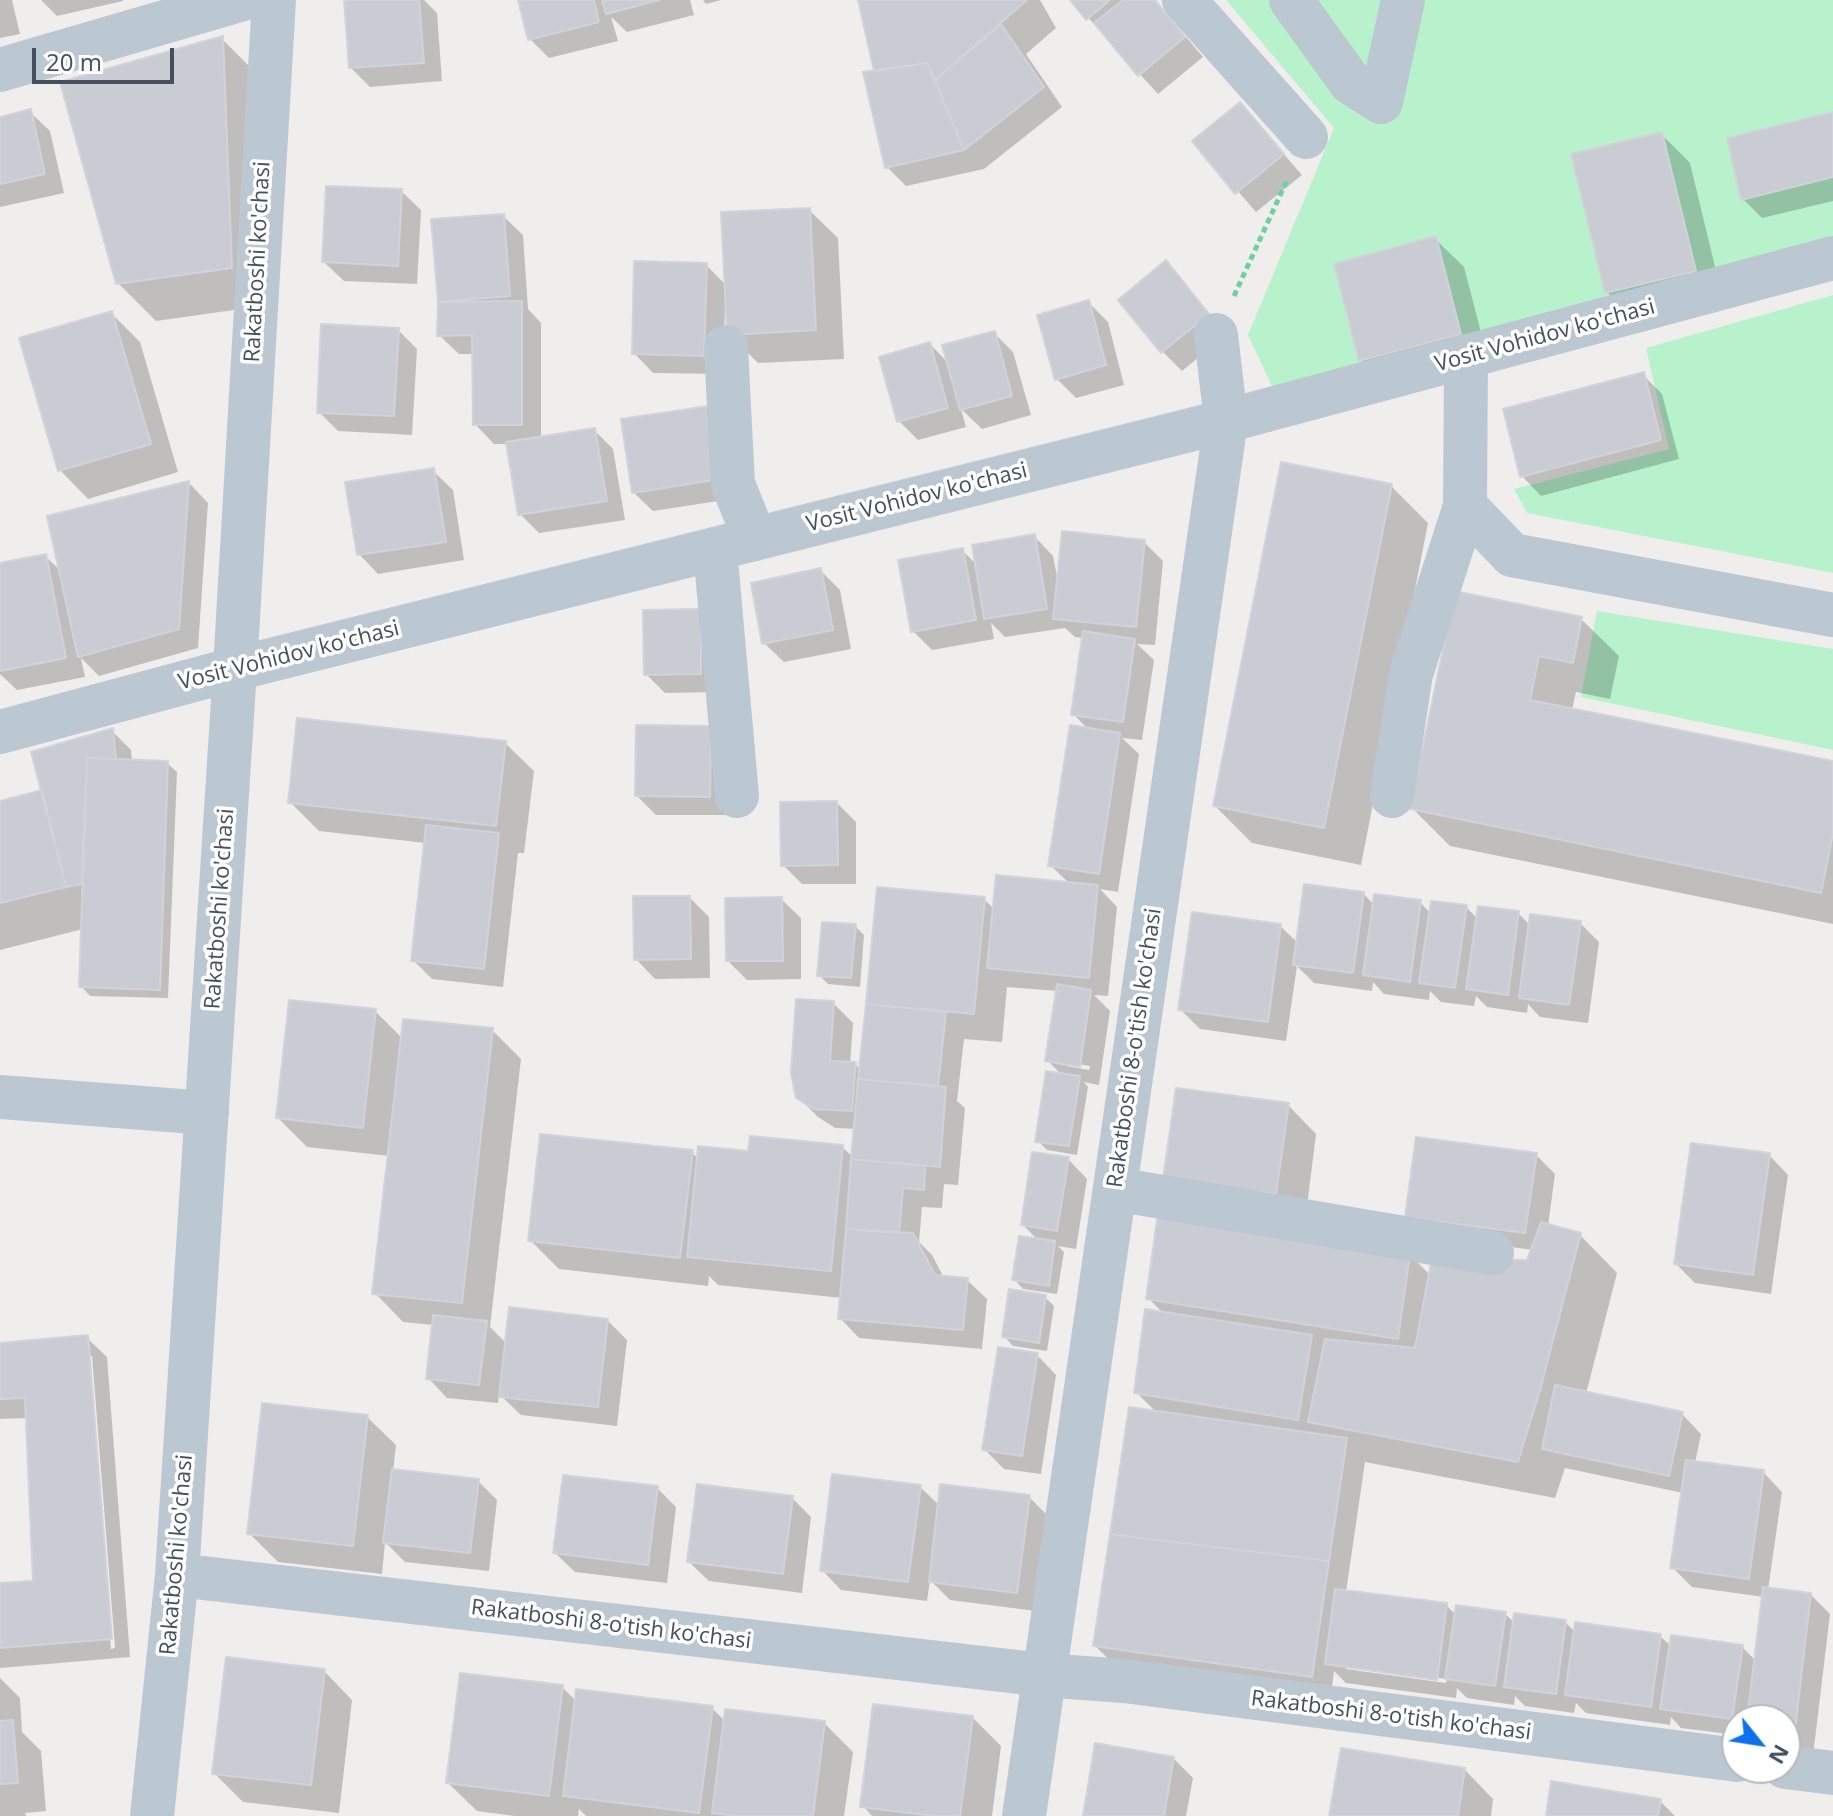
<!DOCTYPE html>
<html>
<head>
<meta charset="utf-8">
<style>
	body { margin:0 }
	#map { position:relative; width:1833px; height:1816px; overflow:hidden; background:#f0eded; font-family:"Open Sans",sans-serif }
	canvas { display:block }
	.north { position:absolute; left:1721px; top:1704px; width:80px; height:80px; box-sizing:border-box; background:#fff; border:2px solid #b4b9be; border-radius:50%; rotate:120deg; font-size:22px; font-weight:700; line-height:32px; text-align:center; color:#44515c }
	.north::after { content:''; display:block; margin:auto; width:28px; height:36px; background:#0c71eb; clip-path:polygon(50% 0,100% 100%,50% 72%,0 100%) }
	.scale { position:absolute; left:32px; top:48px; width:142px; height:36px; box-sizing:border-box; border:4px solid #44515c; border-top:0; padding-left:10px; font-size:24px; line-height:28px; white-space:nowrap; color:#44515c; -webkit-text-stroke:6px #fff; paint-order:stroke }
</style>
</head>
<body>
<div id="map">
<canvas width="1833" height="1816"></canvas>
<div class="north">N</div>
<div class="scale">20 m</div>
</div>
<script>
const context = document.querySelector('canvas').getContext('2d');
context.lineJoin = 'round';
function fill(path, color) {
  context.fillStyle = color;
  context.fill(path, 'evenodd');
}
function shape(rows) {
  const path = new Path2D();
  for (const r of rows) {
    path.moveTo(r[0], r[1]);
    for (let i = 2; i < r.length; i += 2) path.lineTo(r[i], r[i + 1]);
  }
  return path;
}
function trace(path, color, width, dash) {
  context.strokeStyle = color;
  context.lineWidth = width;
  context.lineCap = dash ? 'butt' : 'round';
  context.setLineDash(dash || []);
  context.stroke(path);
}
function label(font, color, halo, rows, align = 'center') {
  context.font = font + ' "Open Sans",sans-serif';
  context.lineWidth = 7;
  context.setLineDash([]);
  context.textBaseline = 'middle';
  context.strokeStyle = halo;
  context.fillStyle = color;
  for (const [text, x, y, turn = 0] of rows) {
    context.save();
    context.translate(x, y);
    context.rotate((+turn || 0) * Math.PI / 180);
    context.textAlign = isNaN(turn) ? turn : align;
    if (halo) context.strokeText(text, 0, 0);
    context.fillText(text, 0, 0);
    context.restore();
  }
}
fill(shape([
	[1226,0,1833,0,1833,237,1273,388,1248,335,1334,128],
	[1833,295,1833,573,1527,513,1514,489,1669,449,1646,348],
	[1597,611,1833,649,1833,750,1581,697]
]), '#b7f2cc');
fill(shape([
	[0,0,12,0,20,34,0,38],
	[41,0,123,0,123,1,57,16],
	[346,0,424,0,437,13,442,81,370,87,351,68],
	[520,0,690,0,694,15,627,32,611,17,618,41,549,58,530,39],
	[703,0,721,0,706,4],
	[860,0,1040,0,1056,28,1026,54,1062,107,984,169,906,186,887,167,876,70],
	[1072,0,1155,0,1203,57,1158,94],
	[222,39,259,76,269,305,156,321,118,283],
	[1240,104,1302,175,1256,212,1195,142],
	[30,112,50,131,64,193,0,207,0,119],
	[1833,114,1833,201,1762,218,1743,199],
	[1661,134,1690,163,1723,300,1636,321,1607,292],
	[401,191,421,210,417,284,344,281,324,262],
	[809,210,838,238,844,359,758,363,729,334,728,304,725,304,723,374,653,373,634,353,706,265,727,286],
	[503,216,523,235,528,309,541,323,541,438,594,430,613,449,625,520,539,533,520,514,509,444,494,444,475,424,474,354,459,354,439,335,434,221],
	[1435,239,1464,267,1489,363,1389,389,1361,360],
	[1166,263,1227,334,1182,371,1163,352],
	[1088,302,1108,322,1124,385,1076,398,1057,379],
	[111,313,140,342,178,472,88,499,60,470],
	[398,330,417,349,412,435,338,431,319,412],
	[994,333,1013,352,1031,415,982,429,961,409,966,427,918,440,899,421,930,344,949,364],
	[1643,375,1662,394,1679,459,1541,496,1522,476],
	[623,421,738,498,653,511,633,492],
	[433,471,453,490,464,560,378,574,359,554],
	[189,483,208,503,198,648,99,676,81,658,85,677,17,690,0,674,0,565,45,556,62,572],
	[1391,486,1428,523,1361,865,1252,843,1215,806],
	[1034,536,1053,556,1058,582,1144,542,1163,561,1155,645,1137,644,1154,660,1142,740,1122,738,1139,754,1118,892,1100,889,1117,907,1108,996,1094,995,1110,1011,1099,1085,1084,1082,1088,1087,1077,1155,1047,1150,1038,1141,1062,1075,1047,1060,1058,991,1007,987,1002,1042,964,1039,957,1101,965,1108,958,1185,944,1184,942,1208,922,1207,919,1242,932,1255,944,1278,967,1280,987,1299,982,1349,859,1338,840,1318,842,1298,718,1285,709,1276,708,1286,559,1269,530,1240,692,1152,698,1159,842,1147,854,1158,857,1129,835,1128,818,1117,798,1097,833,1003,853,1023,850,1064,855,1064,862,1071,878,889,984,899,995,910,1070,884,1050,865,1089,730,1073,714,1084,638,1075,637,1065,628,1005,637,991,623,994,639,932,650,913,631,962,550,977,565],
	[1066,1062,1090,1066,1089,1070,1066,1066],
	[821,571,840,590,851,649,784,662,764,643],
	[1457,593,1581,619,1619,656,1610,699,1576,692,1572,710,1833,763,1833,924,1450,846,1412,808],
	[700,611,720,692,665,693,646,674],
	[710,728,728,815,656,815,637,796],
	[112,731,131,750,132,761,167,763,177,772,168,998,90,996,81,986,83,929,0,950,0,803,43,792],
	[505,743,534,771,524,853,518,853,503,987,432,979,413,960,426,843,319,831,290,802],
	[837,803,856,822,856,884,802,884,783,865],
	[1363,893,1374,905,1420,902,1431,914,1466,907,1478,919,1518,913,1530,925,1580,923,1599,942,1588,1023,1540,1017,1528,1004,1527,1013,1487,1007,1476,996,1474,1006,1441,1002,1430,991,1429,1000,1384,994,1373,982,1372,991,1314,983,1297,966,1286,1041,1200,1029,1180,1009,1280,926,1298,943],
	[690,898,709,917,710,978,655,979,636,959],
	[781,899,801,918,801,979,747,980,728,961],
	[855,926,864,935,860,987,828,984,819,975],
	[375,1011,403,1039,492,1030,521,1059,490,1327,507,1344,607,1320,627,1340,617,1426,521,1415,499,1394,498,1403,447,1398,428,1378,434,1325,403,1322,375,1293,390,1156,307,1147,278,1118],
	[1288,1105,1316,1134,1305,1222,1194,1207],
	[1536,1155,1555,1174,1548,1226,1580,1235,1617,1273,1586,1394,1682,1414,1701,1434,1695,1463,1763,1472,1782,1492,1768,1590,1810,1594,1830,1614,1813,1756,1785,1753,1785,1720,1737,1720,1737,1735,1681,1728,1671,1717,1670,1725,1586,1713,1576,1703,1574,1713,1525,1706,1515,1696,1514,1705,1467,1698,1457,1688,1456,1698,1346,1683,1334,1671,1331,1695,1115,1665,1095,1646,1157,1413,1136,1392,1164,1314,1148,1298,1409,1254,1431,1276,1528,1262,1533,1250,1426,1235,1407,1216],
	[1365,1462,1555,1498,1565,1468,1683,1493,1673,1568,1692,1587,1764,1597,1756,1661,1742,1647,1671,1646,1660,1636,1576,1633,1565,1622,1515,1623,1505,1614,1457,1616,1446,1605,1346,1592],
	[1346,1665,1447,1679,1446,1683,1346,1669],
	[1769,1155,1788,1175,1771,1294,1695,1283,1676,1264],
	[1068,1159,1087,1179,1076,1249,1058,1246,1064,1252,1057,1294,1023,1289,1014,1279,1039,1241,1023,1225],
	[1045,1297,1054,1306,1047,1351,1013,1346,1004,1336],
	[87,1338,107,1357,130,1657,0,1668,0,1585,35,1583,27,1418,0,1419,0,1345],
	[88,1356,92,1356,115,1648,111,1649],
	[1037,1355,1056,1375,1041,1474,1004,1469,984,1449],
	[367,1417,396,1445,393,1472,478,1481,497,1500,489,1571,405,1562,385,1542,382,1574,278,1562,249,1533],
	[920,1487,940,1506,1029,1497,1048,1516,1036,1611,950,1600,930,1580,927,1601,841,1590,822,1570],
	[657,1488,676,1507,667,1583,575,1572,555,1553],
	[792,1498,811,1517,802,1593,709,1581,689,1562],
	[324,1671,352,1700,339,1813,243,1802,214,1773],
	[0,1678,20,1698,22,1732,41,1751,46,1811,25,1813,26,1816,0,1816],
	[562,1687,576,1701,712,1708,726,1722,824,1723,853,1752,844,1816,586,1816,579,1809,578,1816,515,1816,477,1811,448,1783],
	[972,1717,1001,1746,992,1816,872,1816,863,1806],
	[1173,1758,1193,1778,1186,1816,1085,1816],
	[1465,1770,1493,1799,1491,1816,1331,1816],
	[1660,1801,1675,1816,1548,1816]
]), '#0003');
const building = shape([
	[344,0,419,0,424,63,349,68,344,0],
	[518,0,594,0,599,22,528,40,518,0],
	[602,0,659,0,606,14,602,0],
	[858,0,1027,0,935,80,927,63,874,71,858,0],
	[1070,0,1110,0,1086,20,1070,0],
	[1123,0,1155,0,1185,37,1138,76,1094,23,1123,0],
	[1001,24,1044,87,964,150,935,80,1001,24],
	[223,36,232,268,116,284,60,82,223,36],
	[927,63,964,150,885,168,863,72,927,63],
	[1240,102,1284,154,1235,194,1192,141,1240,102],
	[31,109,45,174,0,184,0,117,31,109],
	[1833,112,1833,177,1741,200,1727,138,1833,112],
	[1662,132,1696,271,1605,293,1571,154,1662,132],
	[326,186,402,189,398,266,322,262,326,186],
	[810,208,816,330,727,335,721,212,810,208],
	[504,214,510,296,438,302,431,219,504,214],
	[1436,236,1461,334,1359,361,1334,264,1436,236],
	[1166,260,1209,314,1161,353,1118,300,1166,260],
	[634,261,707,263,704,356,632,354,634,261],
	[1089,300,1106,365,1055,380,1037,315,1089,300],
	[522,301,522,425,473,425,472,335,437,336,438,302,522,301],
	[112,311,151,444,58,471,19,338,112,311],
	[321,324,399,328,394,416,317,413,321,324],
	[995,331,1012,396,960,410,942,345,995,331],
	[930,342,948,408,897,422,879,357,930,342],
	[1644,372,1661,440,1520,477,1503,409,1644,372],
	[709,406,720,479,632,493,621,419,709,406],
	[595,428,607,501,518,515,506,442,595,428],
	[1281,462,1392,484,1324,828,1213,806,1281,462],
	[434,468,446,542,357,555,345,482,434,468],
	[189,481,179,629,78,657,47,516,189,481],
	[1062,531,1145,540,1136,627,1053,619,1062,531],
	[1035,534,1047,609,984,619,972,545,1035,534],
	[963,548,976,620,911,632,898,560,963,548],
	[46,554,66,658,0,671,0,563,46,554],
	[821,568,833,630,762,644,751,583,821,568],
	[1455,591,1582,617,1573,663,1539,656,1530,700,1833,761,1833,833,1821,893,1410,809,1455,591],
	[701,609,701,674,644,675,643,610,701,609],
	[1083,631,1135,639,1123,722,1071,715,1083,631],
	[297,718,506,741,496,826,288,803,297,718],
	[636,725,711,726,710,797,635,796,636,725],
	[1070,725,1120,733,1099,874,1048,866,1070,725],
	[113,728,116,759,87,758,82,884,66,887,31,752,113,728],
	[87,758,168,761,160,990,79,987,87,758],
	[42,790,66,887,0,903,0,801,42,790],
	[837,801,838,865,781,866,780,802,837,801],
	[426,825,499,833,484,969,411,961,426,825],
	[996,875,1098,885,1089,978,987,968,996,875],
	[1304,884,1364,892,1353,973,1293,965,1304,884],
	[877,887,985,897,974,1014,866,1004,877,887],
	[1374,894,1421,900,1410,982,1363,975,1374,894],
	[633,896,690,896,691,959,634,960,633,896],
	[782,897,783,961,726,961,725,898,782,897],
	[1431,901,1467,905,1455,988,1419,983,1431,901],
	[1478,906,1519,911,1508,995,1466,989,1478,906],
	[1192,912,1281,924,1268,1022,1178,1010,1192,912],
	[1530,914,1581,921,1569,1005,1519,998,1530,914],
	[822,922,856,924,851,978,817,976,822,922],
	[1057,984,1091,990,1080,1067,1045,1061,1057,984],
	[796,999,834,1001,830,1061,856,1062,852,1111,814,1109,796,1098,791,1073,796,999],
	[289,1000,376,1009,363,1128,276,1118,289,1000],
	[866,1004,946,1012,938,1086,858,1079,866,1004],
	[403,1019,493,1028,462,1303,372,1294,403,1019],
	[1046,1071,1080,1076,1069,1146,1035,1142,1046,1071],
	[858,1079,946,1087,940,1167,851,1159,858,1079],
	[1176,1088,1289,1103,1276,1194,1163,1179,1176,1088],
	[540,1134,693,1150,680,1258,528,1241,540,1134],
	[750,1136,843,1145,831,1271,687,1257,698,1146,748,1151,750,1136],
	[1416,1137,1537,1153,1525,1233,1405,1217,1416,1137],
	[1691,1143,1770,1153,1753,1275,1674,1264,1691,1143],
	[1032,1152,1069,1157,1057,1231,1021,1225,1032,1152],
	[851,1159,925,1166,924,1190,903,1188,899,1233,846,1229,851,1159],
	[1158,1213,1410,1253,1398,1339,1146,1299,1158,1213],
	[1541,1222,1581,1233,1540,1390,1518,1462,1308,1422,1325,1339,1415,1348,1432,1258,1527,1260,1541,1222],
	[846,1229,913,1233,935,1275,968,1278,963,1330,838,1319,846,1229],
	[1019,1236,1055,1241,1049,1286,1012,1280,1019,1236],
	[1009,1289,1046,1295,1039,1343,1002,1337,1009,1289],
	[509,1307,608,1319,598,1407,499,1397,509,1307],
	[1145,1309,1312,1335,1298,1420,1134,1393,1145,1309],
	[433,1315,487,1321,479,1385,426,1379,433,1315],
	[88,1335,112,1639,0,1648,0,1583,33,1581,25,1398,0,1399,0,1343,88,1335],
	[998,1347,1038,1353,1022,1456,982,1450,998,1347],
	[1555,1385,1683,1412,1669,1476,1542,1449,1555,1385],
	[262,1403,368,1415,353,1546,247,1534,262,1403],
	[1129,1407,1347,1438,1329,1561,1110,1534,1129,1407],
	[1686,1460,1764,1470,1749,1579,1670,1568,1686,1460],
	[392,1469,479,1479,470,1553,383,1543,392,1469],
	[832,1474,921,1485,908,1582,820,1571,832,1474],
	[563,1475,658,1486,648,1565,553,1553,563,1475],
	[697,1484,793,1496,783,1574,687,1562,697,1484],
	[940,1484,1030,1495,1017,1593,929,1582,940,1484],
	[1110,1534,1329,1561,1312,1677,1093,1646,1110,1534],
	[1763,1587,1811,1593,1794,1738,1785,1737,1785,1720,1747,1720,1763,1587],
	[1335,1589,1447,1603,1437,1680,1325,1664,1335,1589],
	[1456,1605,1506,1612,1495,1686,1445,1679,1456,1605],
	[1514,1613,1566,1620,1556,1694,1504,1687,1514,1613],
	[1575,1622,1661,1634,1651,1707,1565,1695,1575,1622],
	[1671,1635,1743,1645,1732,1719,1660,1709,1671,1635],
	[226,1657,325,1669,311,1785,212,1774,226,1657],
	[460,1673,563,1685,549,1796,446,1783,460,1673],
	[576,1689,713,1706,699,1813,563,1796,576,1689],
	[873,1704,973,1716,960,1816,934,1816,860,1807,873,1704],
	[725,1709,825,1721,813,1816,737,1816,712,1813,725,1709],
	[13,1720,18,1783,0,1784,0,1721,13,1720],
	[1095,1743,1174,1757,1164,1816,1083,1816,1095,1743],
	[1341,1748,1465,1768,1458,1816,1329,1816,1341,1748],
	[1551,1781,1661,1799,1658,1816,1546,1816,1551,1781]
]);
fill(building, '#c9ccd2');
trace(building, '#d0d3d9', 2);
trace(shape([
	[1234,296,1288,178]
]), '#6cd29e', 5, [6, 4]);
trace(shape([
	[1184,0,1306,137],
	[1291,0,1351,83,1381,102,1403,0],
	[0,70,240,0],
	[726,347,733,484,755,539],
	[1466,358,1465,506,1512,555,1833,615],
	[715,549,737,796],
	[0,732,235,669,1226,421,1833,258],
	[1392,796,1411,674,1465,506],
	[0,1097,207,1113],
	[1115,1189,1492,1253],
	[177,1575,1044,1675,1124,1681,1737,1760],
	[1785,1767,1833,1773],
	[152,1816,177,1575,235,669,274,0],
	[1024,1816,1226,421,1216,335]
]), '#bcc8d1', 44);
label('22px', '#44515c', '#fff', [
	["Rakatboshi ko'chasi",258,262,-87],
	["Vosit Vohidov ko'chasi",1545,336,-15],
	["Vosit Vohidov ko'chasi",917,498,-14],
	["Vosit Vohidov ko'chasi",289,656,-14],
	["Rakatboshi ko'chasi",220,909,-86],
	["Rakatboshi 8-o'tish ko'chasi",1135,1048,-82],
	["Rakatboshi ko'chasi",177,1555,-85],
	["Rakatboshi 8-o'tish ko'chasi",611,1625,7],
	["Rakatboshi 8-o'tish ko'chasi",1391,1716,7]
]);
</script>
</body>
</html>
